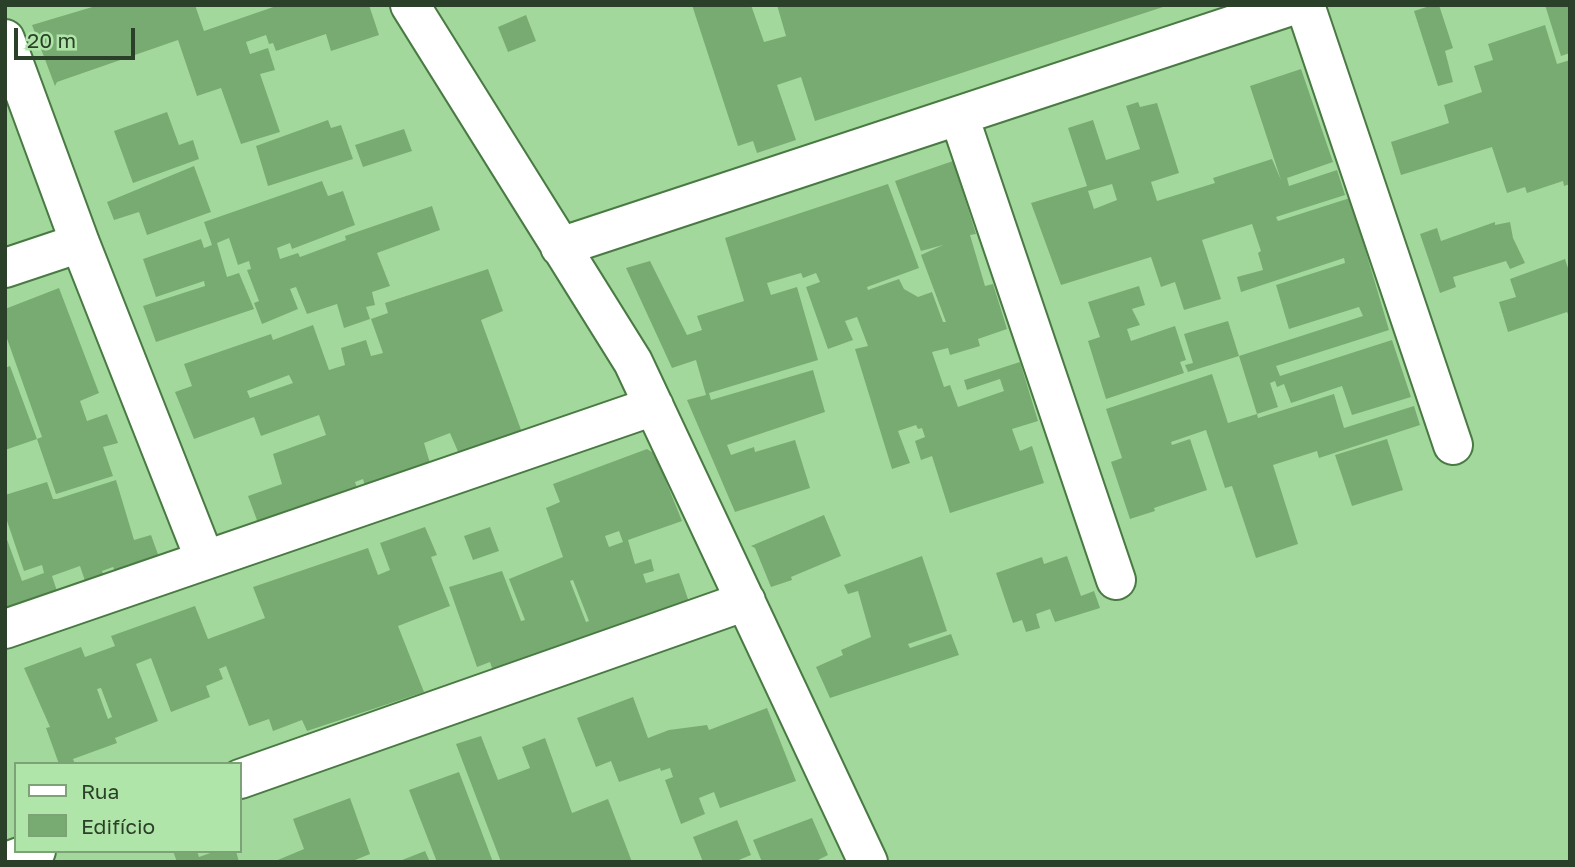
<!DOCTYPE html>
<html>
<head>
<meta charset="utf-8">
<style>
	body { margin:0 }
	#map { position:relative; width:1575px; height:867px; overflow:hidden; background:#a3d89c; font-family:"Golos Text",sans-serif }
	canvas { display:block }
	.frame { position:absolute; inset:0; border:7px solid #2b4028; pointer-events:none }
	.legend { position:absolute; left:14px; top:762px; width:228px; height:91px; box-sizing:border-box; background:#b0e5a9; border:2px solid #7ba375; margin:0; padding:9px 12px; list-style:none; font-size:21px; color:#2b4028 }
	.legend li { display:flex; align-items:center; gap:14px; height:35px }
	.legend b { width:35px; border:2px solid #7ba375 }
	.scale { position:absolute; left:14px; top:28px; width:121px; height:32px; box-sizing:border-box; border:4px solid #2b4028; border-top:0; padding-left:9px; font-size:21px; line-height:24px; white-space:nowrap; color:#2b4028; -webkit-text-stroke:5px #b0e5a9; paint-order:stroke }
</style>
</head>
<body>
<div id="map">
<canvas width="1575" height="867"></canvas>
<div class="frame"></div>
<ul class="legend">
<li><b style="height:9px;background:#fff"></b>Rua</li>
<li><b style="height:19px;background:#78ab71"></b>Edifício</li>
</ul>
<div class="scale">20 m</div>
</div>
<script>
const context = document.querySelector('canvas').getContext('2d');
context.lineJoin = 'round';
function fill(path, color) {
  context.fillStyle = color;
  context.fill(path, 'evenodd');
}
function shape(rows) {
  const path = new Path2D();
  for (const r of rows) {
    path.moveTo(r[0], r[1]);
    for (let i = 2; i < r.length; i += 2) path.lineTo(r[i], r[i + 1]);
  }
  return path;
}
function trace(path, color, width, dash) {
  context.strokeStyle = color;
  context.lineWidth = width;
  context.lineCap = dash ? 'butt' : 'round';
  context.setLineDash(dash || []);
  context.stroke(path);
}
fill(shape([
	[99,5,195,5,204,31,279,5,369,5,379,35,331,51,326,34,276,51,273,43,269,44,266,35,246,42,250,54,268,48,275,70,260,74,280,132,241,144,221,88,197,96,178,40,57,82,55,86,32,25],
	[692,5,751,5,764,42,786,36,777,5,1166,6,815,121,801,77,777,85,796,140,757,153,753,141,738,146],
	[1433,5,1439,5,1453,48,1445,51,1453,82,1438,86,1414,11],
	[1545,5,1570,5,1570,53,1561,56],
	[526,15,536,41,508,52,498,27],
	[1545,25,1557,64,1570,60,1570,184,1564,186,1563,181,1527,193,1525,187,1507,193,1492,147,1401,175,1391,142,1449,123,1444,105,1482,92,1474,66,1493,60,1488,44],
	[1301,69,1333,162,1287,178,1289,186,1337,170,1345,195,1276,217,1278,221,1350,198,1389,330,1276,366,1280,376,1392,340,1411,397,1352,415,1342,386,1291,403,1284,384,1277,387,1275,381,1270,383,1278,407,1257,414,1239,356,1188,372,1185,365,1193,363,1184,334,1228,321,1239,356,1363,316,1359,307,1289,329,1276,285,1345,263,1344,258,1241,292,1237,277,1263,270,1258,253,1261,251,1252,224,1230,231,1202,240,1221,299,1184,310,1175,282,1161,287,1151,257,1061,285,1031,203,1087,186,1068,128,1093,120,1106,160,1140,149,1126,106,1138,102,1140,107,1157,103,1179,173,1151,182,1157,201,1215,183,1213,178,1272,159,1281,180,1250,86],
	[1112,184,1117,200,1094,209,1088,191],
	[167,112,179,145,193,140,199,159,133,183,114,131],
	[328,120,331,128,341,125,353,159,268,186,256,146],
	[404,129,412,151,363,167,355,145],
	[953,161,976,234,970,235,985,286,993,284,1007,329,978,339,980,346,950,355,948,348,932,352,944,387,950,385,958,407,1004,391,1000,379,967,390,964,380,1020,362,1038,421,1012,429,1020,451,1032,446,1044,483,950,513,932,456,921,460,915,441,925,437,922,428,918,429,916,425,898,431,910,463,892,469,855,349,868,346,857,317,845,321,853,340,828,349,806,287,820,282,816,273,803,278,801,273,767,283,771,295,797,287,818,360,709,393,711,400,813,370,825,412,727,445,731,455,754,447,755,452,795,440,810,488,735,512,687,400,706,395,696,360,672,368,626,268,650,261,687,335,702,330,697,316,744,301,725,238,888,184,919,268,867,287,868,290,899,279,904,289,918,297,932,292,943,322,946,322,921,255,943,245,921,251,895,181],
	[194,166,211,212,147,235,139,212,114,220,107,202],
	[322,181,328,196,343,191,355,225,292,249,290,243,277,248,280,259,298,253,300,257,346,240,345,236,432,206,440,230,377,253,390,286,372,292,375,305,366,307,370,319,344,328,337,304,307,314,296,287,290,289,298,309,262,324,254,303,259,301,247,270,251,269,249,261,238,265,229,238,217,243,227,277,239,273,254,309,156,342,143,306,205,286,204,281,156,297,143,259,201,239,204,248,212,245,204,222],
	[1495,222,1495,225,1510,222,1513,238,1525,263,1510,269,1506,261,1453,277,1456,287,1440,293,1420,234,1437,228,1441,241],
	[1565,259,1570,274,1570,318,1567,312,1508,332,1499,302,1516,297,1510,279],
	[488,269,503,311,481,320,524,438,459,454,450,433,424,443,430,463,365,486,363,479,355,482,358,491,258,523,248,496,282,484,273,454,326,435,319,415,261,436,254,417,194,439,175,392,192,386,184,364,271,334,273,340,313,325,329,370,345,365,341,348,366,340,371,356,383,353,371,319,388,313,385,303],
	[289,375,293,383,250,398,247,391],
	[1139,286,1145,305,1132,309,1140,325,1127,329,1131,341,1175,326,1186,360,1180,362,1184,373,1106,399,1088,341,1100,337,1088,302],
	[59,288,99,393,80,401,87,421,107,414,118,443,103,447,113,476,56,494,37,439,5,450,5,368,10,366,37,439,42,437,5,333,5,309],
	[1212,374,1228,423,1257,414,1258,418,1334,394,1344,428,1414,406,1420,425,1319,458,1317,451,1273,465,1298,544,1256,558,1232,486,1225,488,1206,430,1171,442,1172,445,1190,439,1207,490,1154,508,1155,511,1133,518,1130,519,1111,462,1122,458,1106,409],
	[1387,439,1403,490,1352,506,1335,455],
	[647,449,655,454,682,521,628,540,635,564,651,559,654,571,643,574,646,583,679,573,689,602,493,671,490,662,477,667,449,587,502,571,521,621,525,620,509,579,563,557,546,508,560,502,553,484],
	[619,531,623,542,609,547,605,536],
	[573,580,589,621,586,622,570,581],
	[116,480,134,540,151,535,159,557,115,571,113,567,102,571,104,577,86,584,80,566,52,576,57,591,5,609,5,534,22,581,44,573,42,565,24,571,5,515,5,495,47,482,53,499,57,499],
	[824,515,841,556,791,577,792,580,771,587,755,548,751,546],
	[425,527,437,555,431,557,450,606,398,626,424,692,307,731,302,720,273,731,269,719,249,726,226,666,219,669,223,679,206,686,210,697,171,712,151,658,136,664,158,721,115,738,117,743,73,759,75,764,59,764,46,728,50,727,24,668,81,647,85,657,115,646,111,636,195,606,208,639,265,618,253,587,368,548,378,575,390,570,380,543],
	[101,688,112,717,108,719,97,689],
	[490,527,499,551,473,560,464,536],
	[922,556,947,631,908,644,910,648,951,634,959,655,830,698,816,667,843,655,841,650,871,637,858,591,848,594,844,585],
	[1067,556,1081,596,1094,591,1100,608,1055,622,1050,609,1036,614,1040,628,1026,632,1022,620,1013,623,996,573,1042,557,1044,564],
	[633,697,648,738,669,730,707,725,709,730,767,708,796,781,720,808,714,792,699,798,705,814,681,824,665,780,673,777,670,768,661,771,660,768,619,782,611,761,596,767,577,718],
	[481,736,498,780,530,768,522,747,545,738,572,813,608,799,632,862,501,862,456,744],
	[459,772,493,862,437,862,419,816,409,790],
	[350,798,370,854,350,862,273,862,304,849,293,819],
	[812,818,828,855,814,862,762,862,753,840],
	[737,820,751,855,734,862,703,862,693,837],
	[173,851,197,851,199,857,216,851,236,851,239,862,177,862],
	[425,851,430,862,397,862]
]), '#78ab71');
const minor = shape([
	[410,5,633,362,868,862],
	[1305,5,1453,445],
	[5,39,80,243,205,560],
	[959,116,1116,580],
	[560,247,1294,5],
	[5,268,80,243],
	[5,629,654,406],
	[240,779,746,601],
	[6,862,36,851]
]);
trace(minor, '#497a43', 42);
trace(minor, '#fff', 38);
</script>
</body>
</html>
